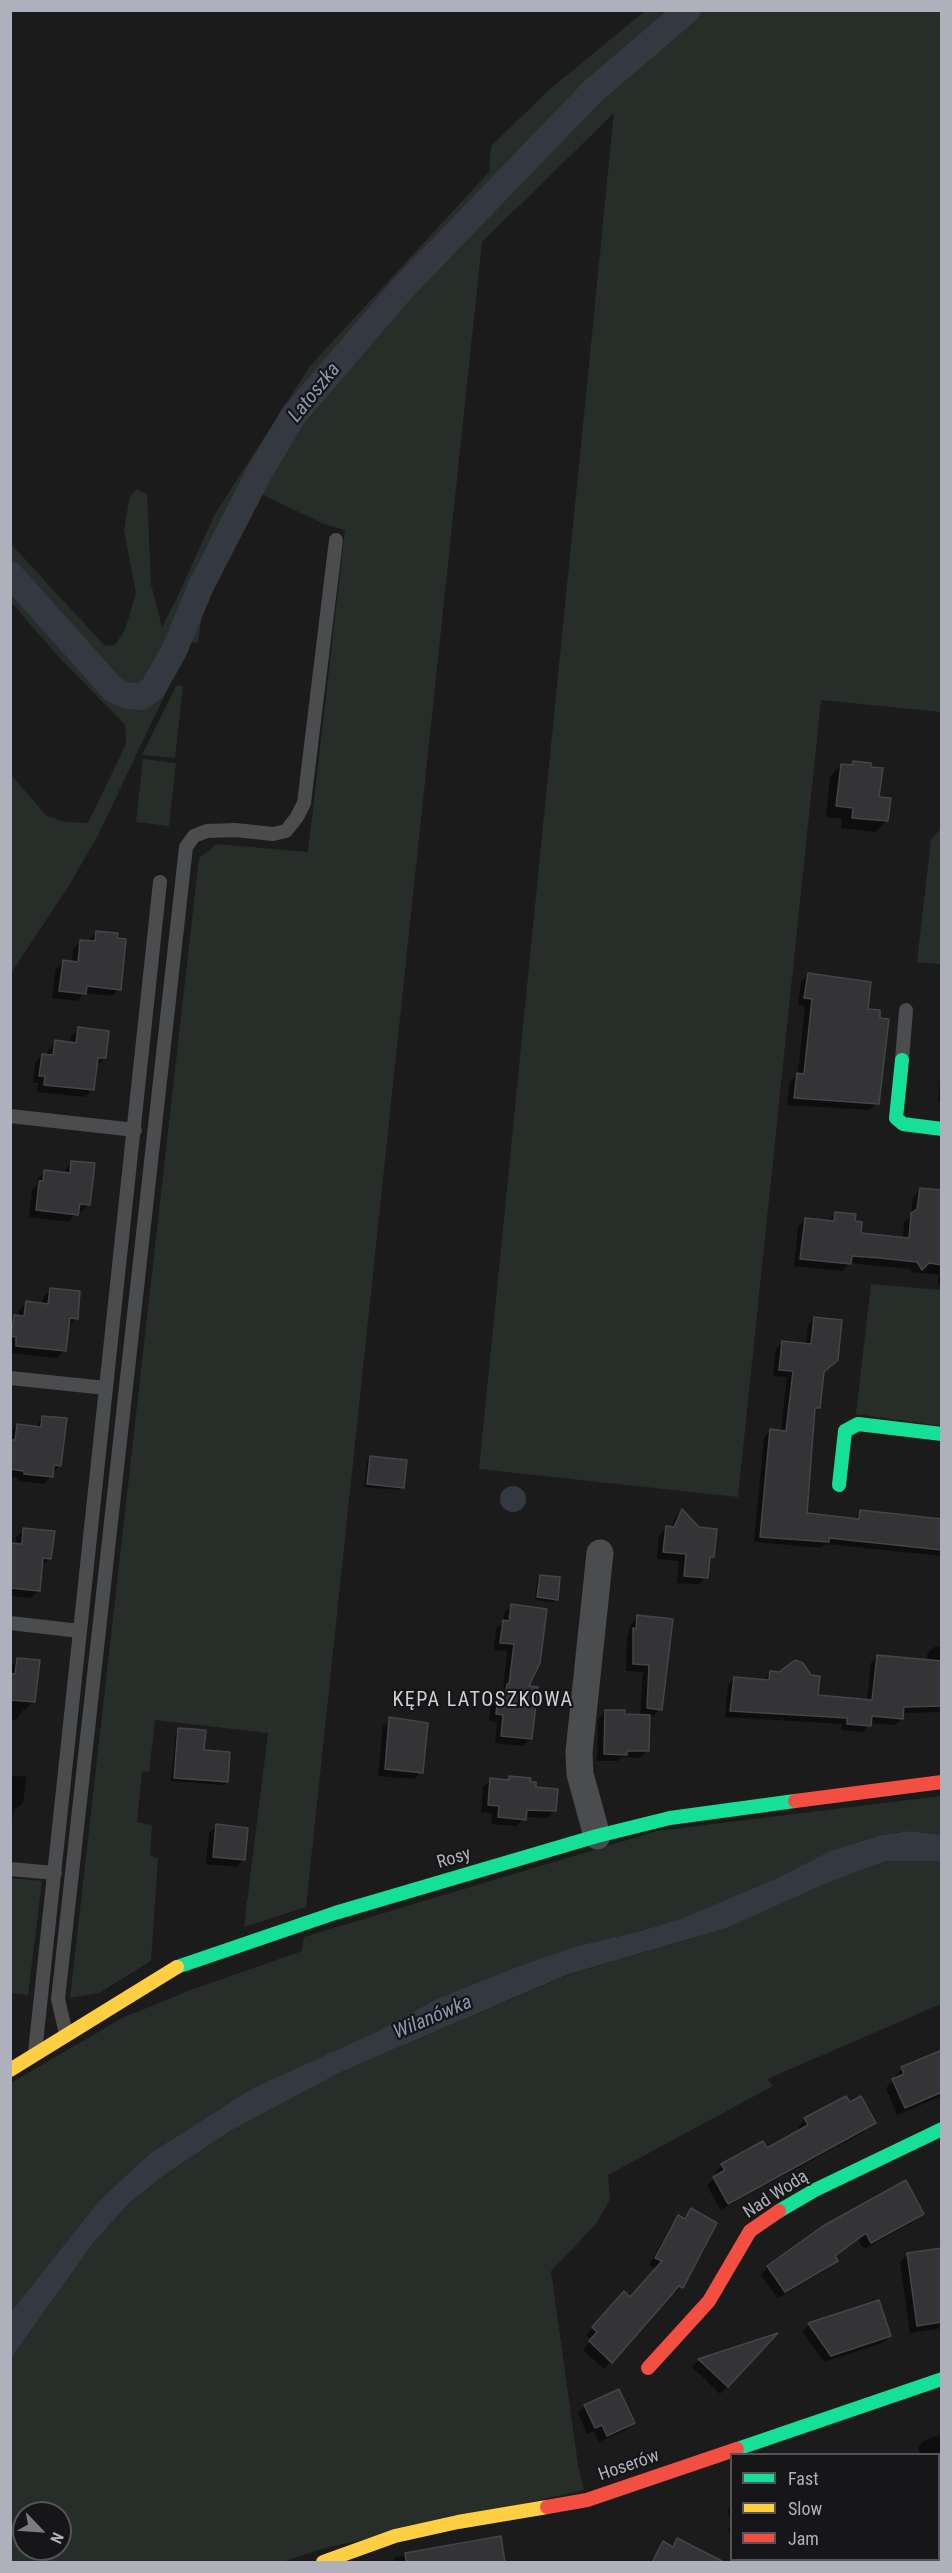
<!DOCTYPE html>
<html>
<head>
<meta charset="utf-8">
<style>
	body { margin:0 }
	#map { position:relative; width:952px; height:2573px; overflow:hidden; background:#1b1b1c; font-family:"Roboto Condensed",sans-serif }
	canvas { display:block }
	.frame { position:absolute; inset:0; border:12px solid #aeb0bb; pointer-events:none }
	.legend { position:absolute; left:730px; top:2453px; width:210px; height:108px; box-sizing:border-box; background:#161517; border:2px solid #535359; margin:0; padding:8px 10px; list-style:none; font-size:18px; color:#aeb0bb }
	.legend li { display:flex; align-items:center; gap:12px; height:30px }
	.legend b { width:30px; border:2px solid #535359 }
	.north { position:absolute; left:12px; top:2501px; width:60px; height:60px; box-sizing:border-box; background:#161517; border:2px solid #535359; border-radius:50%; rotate:115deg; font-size:16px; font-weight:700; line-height:24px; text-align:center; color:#aeb0bb }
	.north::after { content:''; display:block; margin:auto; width:21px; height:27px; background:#7b7c83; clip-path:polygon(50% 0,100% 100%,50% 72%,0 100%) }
</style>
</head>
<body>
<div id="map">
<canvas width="952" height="2573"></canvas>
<div class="frame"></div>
<ul class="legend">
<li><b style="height:8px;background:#16e098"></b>Fast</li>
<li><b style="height:8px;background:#ffcf43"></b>Slow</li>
<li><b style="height:8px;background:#f24e42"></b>Jam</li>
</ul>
<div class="north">N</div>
</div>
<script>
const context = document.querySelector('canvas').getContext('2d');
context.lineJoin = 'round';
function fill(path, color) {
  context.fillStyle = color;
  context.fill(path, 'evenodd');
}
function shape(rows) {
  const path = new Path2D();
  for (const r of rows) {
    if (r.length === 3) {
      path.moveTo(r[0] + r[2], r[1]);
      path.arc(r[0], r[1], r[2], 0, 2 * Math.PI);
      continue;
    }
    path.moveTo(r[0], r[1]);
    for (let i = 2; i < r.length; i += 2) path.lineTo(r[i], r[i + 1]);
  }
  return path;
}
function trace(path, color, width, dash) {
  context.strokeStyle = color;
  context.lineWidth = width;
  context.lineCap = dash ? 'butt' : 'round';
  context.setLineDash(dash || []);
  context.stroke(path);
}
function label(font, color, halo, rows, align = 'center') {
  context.font = font + ' "Roboto Condensed",sans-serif';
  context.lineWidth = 4.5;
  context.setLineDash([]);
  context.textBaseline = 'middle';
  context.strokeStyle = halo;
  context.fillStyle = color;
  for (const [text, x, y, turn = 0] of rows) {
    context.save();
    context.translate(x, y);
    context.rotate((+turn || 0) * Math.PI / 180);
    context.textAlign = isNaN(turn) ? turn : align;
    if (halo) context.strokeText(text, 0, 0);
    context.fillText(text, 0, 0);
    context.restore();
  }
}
fill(shape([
	[645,11,941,11,941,712,821,700,738,1497,479,1469,614,113,482,242,306,1907,244,1927,268,1733,155,1720,149,1772,142,1771,137,1822,152,1825,150,1856,158,1858,151,1961,99,1993,70,1998,199,858,217,844,308,852,345,530,324,524,261,494,202,613,198,643,190,642,99,833,70,884,11,973,11,775,47,816,65,822,88,823,126,744,125,725,55,653,11,602,11,544,105,646,115,645,125,630,136,593,124,530,130,496,137,489,147,494,151,584,162,627,177,598,215,514,310,366,489,172,491,146,549,90],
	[176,686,183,686,175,758,142,755],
	[143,759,176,763,169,826,136,822],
	[941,828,941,964,917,962,931,840],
	[871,1284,941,1290,941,1426,856,1414],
	[941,1796,941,1835,908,1831,882,1835,830,1851,775,1879,680,1919,637,1932,577,1946,437,1999,376,2032,253,2088,149,2154,99,2201,11,2312,11,2083,122,2018,191,1990,302,1951,304,1937,657,1831],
	[929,1860,941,1861,941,2004,767,2079,773,2086,608,2175,610,2200,596,2224,551,2271,578,2465,584,2490,321,2549,282,2562,11,2562,11,2358,94,2242,130,2202,167,2173,230,2131,341,2072,570,1974,727,1928,825,1884,886,1861],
	[24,2513,60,2513,60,2549,24,2549],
	[11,1878,42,1881,28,1995,11,1993]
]), '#272e2a');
fill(shape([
	[513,1499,13],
	[909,1831,941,1835,941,1861,886,1861,825,1884,727,1928,569,1974,341,2072,230,2131,167,2173,130,2202,94,2242,11,2358,11,2312,99,2201,149,2154,253,2088,376,2032,437,1999,512,1969,577,1946,637,1932,680,1919,775,1879,830,1851,882,1835]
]), '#333841');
fill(shape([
	[854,763,878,798,887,821,875,832,841,828,842,819,826,817,830,777,841,765,850,766],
	[96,932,119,989,112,996,85,993,77,1001,52,998,56,969,63,962,72,962,73,949,81,941,88,942],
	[808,974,866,1010,877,1103,870,1110,787,1105,790,1082,798,1074,805,1006,798,1005,801,982],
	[79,1029,105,1058,97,1065,93,1089,85,1097,37,1092,38,1083,33,1083,35,1063,42,1055,47,1056,48,1050,55,1042,70,1044,71,1036],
	[941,1067,942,1067,942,1102,938,1102],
	[72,1162,89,1204,81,1212,77,1211,69,1222,29,1217,32,1190,37,1185,37,1179,45,1172,64,1174,65,1170],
	[920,1190,942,1192,942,1285,938,1285,939,1275,912,1272,910,1269,850,1263,842,1271,794,1266,798,1227,805,1219,828,1221,836,1213,854,1222,859,1234,903,1239,904,1222,911,1216,913,1197],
	[50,1290,76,1318,69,1326,65,1351,57,1358,10,1353,10,1320,14,1316,18,1317,19,1310,27,1303,42,1304,43,1297],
	[814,1319,822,1373,818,1408,813,1413,805,1515,854,1520,861,1511,942,1520,942,1556,825,1544,821,1548,754,1542,764,1437,770,1431,781,1432,787,1377,773,1376,776,1349,782,1343,806,1345,808,1325],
	[43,1417,60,1465,44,1484,17,1481,18,1478,10,1477,10,1432,17,1426,35,1428],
	[370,1458,402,1487,399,1490,364,1487,367,1461],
	[682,1511,713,1556,708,1561,706,1577,699,1584,677,1583,679,1561,657,1559,659,1535,666,1528,671,1528,675,1518],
	[24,1530,50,1558,41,1566,38,1591,31,1598,10,1596,10,1544,16,1545,16,1537],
	[541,1577,557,1599,553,1602,535,1600,537,1580],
	[512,1606,526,1688,531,1739,523,1746,495,1743,497,1722,489,1721,491,1705,499,1698,503,1690,507,1651,494,1650,496,1629,503,1622,504,1613],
	[638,1617,660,1709,653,1717,648,1716,648,1750,640,1758,622,1757,618,1761,597,1761,598,1719,606,1711,623,1716,640,1716,643,1672,626,1671,627,1637,631,1624],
	[934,1647,942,1647,942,1712,902,1713,902,1719,895,1725,870,1723,863,1732,841,1730,842,1724,725,1717,728,1685,735,1678,764,1681,771,1672,817,1696,867,1701,871,1663,877,1656,927,1661,927,1654],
	[17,1660,34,1701,26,1709,22,1709,22,1712,15,1720,10,1719,10,1667],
	[390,1719,421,1772,414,1779,378,1776,383,1726],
	[179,1729,203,1751,227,1782,224,1785,171,1781,176,1733],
	[10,1775,26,1777,23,1803,14,1810,10,1836],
	[510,1777,529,1783,554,1811,547,1818,524,1817,517,1826,491,1824,492,1813,481,1812,483,1787,491,1780,506,1782],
	[217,1826,244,1860,236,1867,206,1864,209,1833],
	[942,2052,942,2096,897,2115,886,2088,896,2079,895,2076,902,2069],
	[805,2119,871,2124,864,2132,720,2210,707,2185,717,2176,715,2173,722,2165,766,2150,800,2131,798,2127],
	[906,2182,922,2214,915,2221,864,2249,858,2239,834,2257,836,2261,829,2268,778,2298,761,2275,768,2267],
	[691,2210,681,2287,674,2294,671,2292,604,2369,583,2350,591,2340,586,2335,617,2301,630,2298,656,2269,649,2265,671,2225,678,2217,682,2220],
	[942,2250,942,2328,910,2333,900,2262,907,2255],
	[878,2301,890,2336,882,2343,824,2362,802,2332,809,2325],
	[773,2336,720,2394,692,2367,699,2360],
	[585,2406,633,2423,626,2430,599,2442,594,2431,587,2434,578,2413],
	[942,2434,942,2485,938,2486,938,2454,916,2454,920,2453,918,2447,925,2440],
	[732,2505,732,2524,727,2510],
	[732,2526,732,2541,728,2529],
	[500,2537,504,2562,393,2562,396,2557],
	[678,2540,710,2557,708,2562,650,2562,663,2543,670,2547]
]), '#0007');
trace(shape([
	[10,574,113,689,125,695,141,697,153,688,174,651,201,586,258,475,293,416,402,289,593,91,688,10]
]), '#333841', 26);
const building = shape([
	[853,761,871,763,871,767,883,768,879,797,891,798,888,821,852,818,853,808,836,806,841,764,853,765,853,761],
	[96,931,118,933,117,938,126,939,121,990,87,986,86,994,59,991,63,960,78,962,80,940,95,941,96,931],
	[808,973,871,982,868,1009,880,1010,880,1018,889,1019,879,1104,794,1098,797,1073,804,1074,812,999,804,998,808,973],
	[78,1027,109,1031,106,1058,98,1058,94,1090,44,1085,45,1076,39,1076,42,1054,53,1055,55,1040,76,1043,78,1027],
	[71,1161,95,1163,90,1205,80,1204,78,1215,36,1210,39,1181,43,1181,44,1170,70,1173,71,1161],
	[920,1188,942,1190,942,1265,929,1263,922,1270,917,1262,880,1258,852,1256,851,1264,800,1259,805,1218,834,1221,835,1212,856,1214,855,1221,862,1222,861,1233,909,1238,911,1213,917,1209,920,1188],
	[50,1288,80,1291,78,1319,70,1318,66,1351,16,1346,16,1337,11,1336,14,1315,24,1316,26,1301,48,1304,50,1288],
	[814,1317,842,1320,838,1360,824,1372,820,1408,815,1408,807,1513,859,1519,860,1510,942,1519,942,1550,829,1538,829,1542,760,1537,770,1429,786,1431,793,1371,779,1370,782,1341,811,1344,814,1317],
	[42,1416,67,1418,61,1466,54,1465,53,1477,24,1474,24,1471,10,1469,10,1440,15,1440,17,1424,41,1427,42,1416],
	[370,1456,407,1460,404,1488,367,1484,370,1456],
	[682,1509,699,1527,717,1529,714,1557,710,1557,708,1578,684,1576,686,1554,663,1552,666,1526,674,1527,682,1509],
	[23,1528,55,1531,51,1559,43,1558,40,1591,10,1588,10,1543,22,1544,23,1528],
	[540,1575,560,1577,558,1600,537,1597,540,1575],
	[511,1604,547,1609,540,1663,529,1686,538,1687,532,1739,501,1736,503,1715,496,1714,498,1696,505,1697,507,1684,509,1684,514,1644,500,1643,503,1620,509,1621,511,1604],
	[637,1615,673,1619,662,1710,647,1708,649,1665,633,1664,633,1628,636,1629,637,1615],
	[877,1655,942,1661,942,1706,904,1707,903,1719,872,1716,871,1726,847,1724,847,1718,730,1711,734,1677,769,1680,770,1671,779,1672,795,1660,803,1663,811,1675,820,1676,818,1695,872,1700,877,1655],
	[17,1658,40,1660,35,1702,10,1700,10,1674,15,1674,17,1658],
	[605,1710,625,1710,624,1714,650,1715,649,1751,627,1751,627,1755,604,1754,605,1710],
	[389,1717,428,1723,423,1773,385,1769,389,1717],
	[178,1728,206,1730,204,1750,230,1752,228,1782,174,1778,178,1728],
	[509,1776,531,1778,530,1782,536,1782,536,1787,558,1789,556,1811,527,1810,526,1820,498,1817,499,1806,488,1805,490,1778,509,1780,509,1776],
	[216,1824,248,1828,245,1860,213,1857,216,1824],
	[942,2050,942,2092,905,2108,892,2079,904,2074,901,2067,942,2050],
	[846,2096,850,2102,861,2096,876,2123,728,2204,713,2177,725,2170,721,2164,763,2141,767,2148,808,2125,804,2118,846,2096],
	[906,2180,924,2214,871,2243,866,2233,835,2256,838,2261,785,2292,767,2266,823,2226,906,2180],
	[691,2208,717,2223,683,2288,679,2286,612,2363,589,2341,597,2332,592,2327,624,2291,630,2297,662,2261,655,2258,678,2215,685,2219,691,2208],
	[942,2248,942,2322,917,2326,907,2253,942,2248],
	[879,2300,891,2336,831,2356,808,2323,879,2300],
	[778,2333,728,2387,698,2359,778,2333],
	[619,2389,635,2423,607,2436,602,2425,595,2428,584,2405,619,2389],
	[501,2536,505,2562,406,2562,405,2553,501,2536],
	[677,2538,724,2562,652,2562,663,2541,673,2547,677,2538]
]);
fill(building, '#343436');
trace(building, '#444548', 1.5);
trace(shape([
	[902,1060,906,1010],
	[10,1116,135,1130],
	[10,1378,106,1388],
	[10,1623,80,1631],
	[10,1869,55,1873],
	[66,2034,58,1999,186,847,194,836,207,831,235,830,273,834,286,831,297,817,304,803,336,540],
	[35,2052,160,882]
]), '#4b4c4e', 14);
trace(shape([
	[597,1836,580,1774,579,1752,600,1553],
	[938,2524,942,2523],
	[811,2562,821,2560]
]), '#4b4c4e', 27);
trace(shape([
	[902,1060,896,1118,903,1124,942,1129],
	[839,1485,845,1431,858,1424,942,1434],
	[177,1967,335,1913,597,1836,670,1818,795,1801],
	[779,2211,815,2190,942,2129],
	[737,2449,942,2379]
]), '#16e098', 14);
trace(shape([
	[10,2070,177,1967],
	[323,2562,395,2536,458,2522,547,2507]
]), '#ffcf43', 14);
trace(shape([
	[795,1801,942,1782],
	[648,2368,709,2301,750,2231,779,2211],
	[547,2507,587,2500,737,2449]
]), '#f24e42', 14);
label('18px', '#aeb0bb', '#161517', [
	["Rosy",454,1859,-17],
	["Nad Wodą",776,2195,-33],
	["Hoserów",629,2466,-19]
]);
label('italic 20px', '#8998b2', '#161517', [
	["Latoszka",315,393,-51],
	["Wilanówka",433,2018,-23]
]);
context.letterSpacing = '1.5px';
label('20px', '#cfd0d7', '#161517', [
	["KĘPA LATOSZKOWA",483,1701]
]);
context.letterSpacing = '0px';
</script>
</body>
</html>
